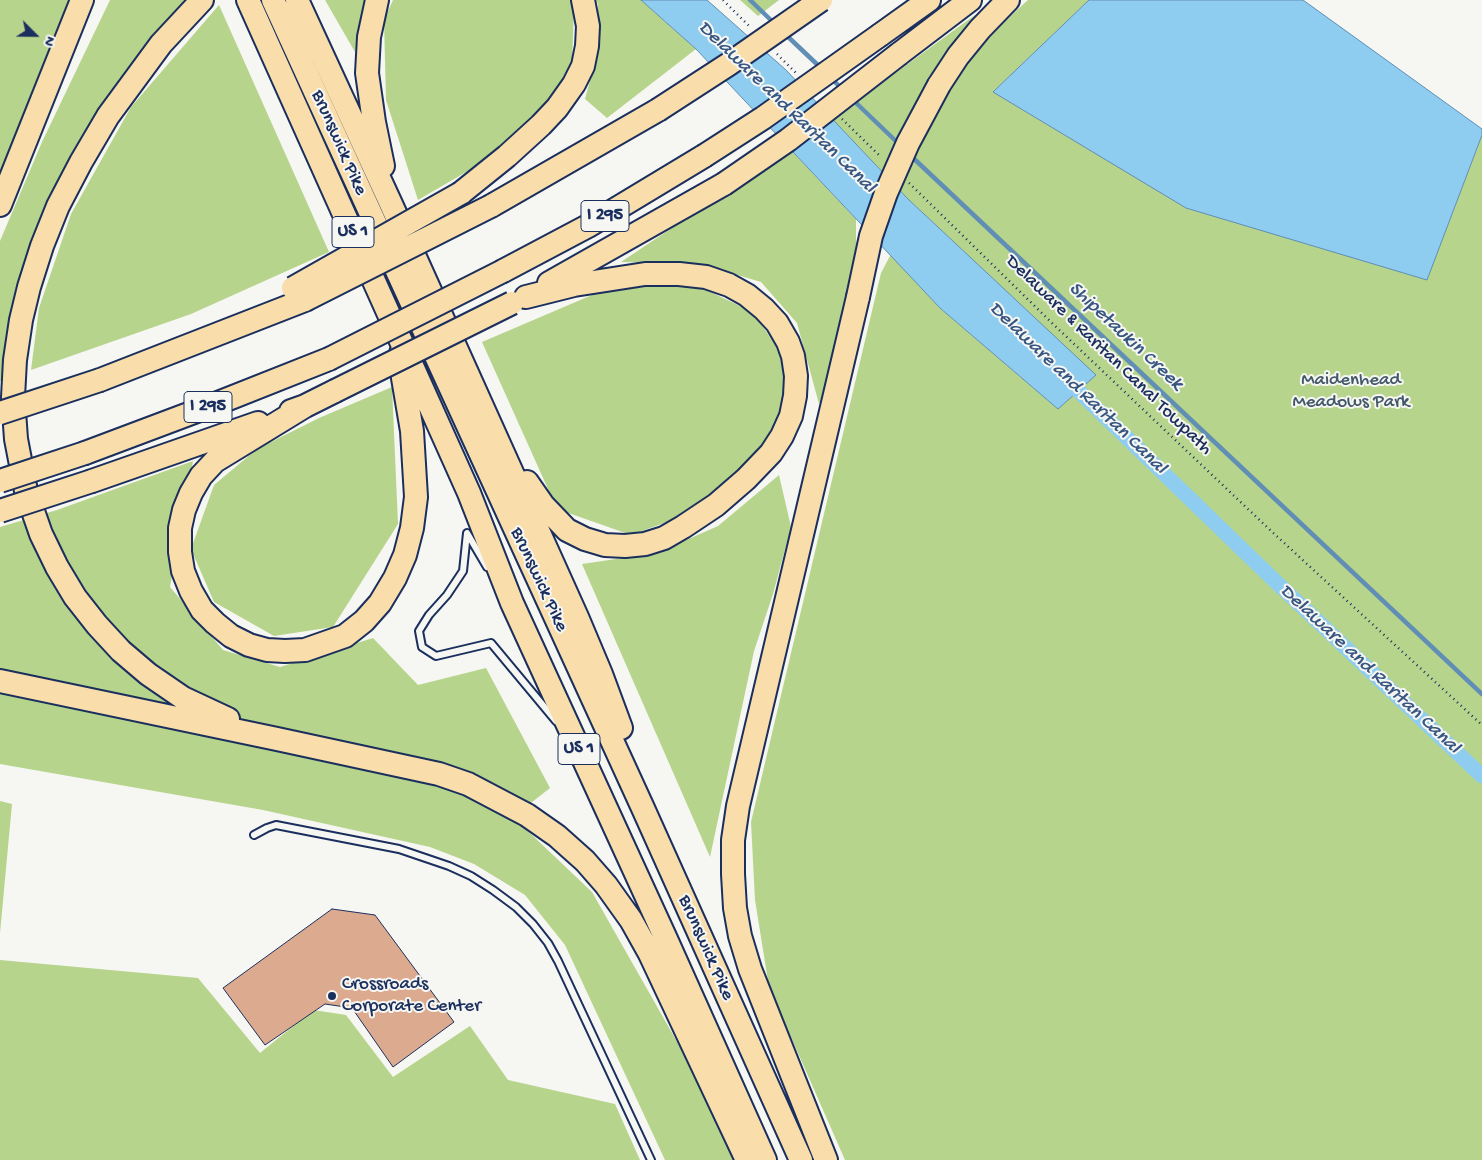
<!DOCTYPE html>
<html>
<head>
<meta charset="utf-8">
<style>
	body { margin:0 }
	#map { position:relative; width:1482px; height:1160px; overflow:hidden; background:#f6f6f2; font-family:"Gochi Hand",sans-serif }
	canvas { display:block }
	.north { position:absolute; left:10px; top:10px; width:50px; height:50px; -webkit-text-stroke:4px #f6f6f2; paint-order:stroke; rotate:113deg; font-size:14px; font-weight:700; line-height:20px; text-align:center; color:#1b2f5e }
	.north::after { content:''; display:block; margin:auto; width:18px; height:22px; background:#1b2f5e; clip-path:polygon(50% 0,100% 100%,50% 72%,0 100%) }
</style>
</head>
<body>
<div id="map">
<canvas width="1482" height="1160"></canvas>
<div class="north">N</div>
</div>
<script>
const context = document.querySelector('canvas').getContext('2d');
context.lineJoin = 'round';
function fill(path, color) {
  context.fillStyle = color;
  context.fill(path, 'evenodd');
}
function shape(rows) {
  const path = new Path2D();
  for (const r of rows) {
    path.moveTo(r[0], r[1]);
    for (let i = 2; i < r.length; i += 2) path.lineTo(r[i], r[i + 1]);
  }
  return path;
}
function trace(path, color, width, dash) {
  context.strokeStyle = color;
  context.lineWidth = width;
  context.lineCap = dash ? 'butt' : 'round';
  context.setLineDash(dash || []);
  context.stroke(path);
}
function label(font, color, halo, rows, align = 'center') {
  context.font = font + ' "Gochi Hand",sans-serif';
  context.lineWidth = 4;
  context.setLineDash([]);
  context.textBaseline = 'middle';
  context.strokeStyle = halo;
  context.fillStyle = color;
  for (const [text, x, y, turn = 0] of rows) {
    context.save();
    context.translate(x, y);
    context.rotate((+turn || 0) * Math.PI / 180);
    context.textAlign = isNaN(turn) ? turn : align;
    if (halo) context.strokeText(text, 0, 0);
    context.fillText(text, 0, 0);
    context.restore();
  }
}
fill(shape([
	[0,0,69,0,19,135,0,180],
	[110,0,188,0,55,200,7,379,0,381,0,241,42,142],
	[325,0,365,0,355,52],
	[393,0,570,0,574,7,572,65,542,117,485,161,418,200,386,100,384,20],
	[596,0,641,0,696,49,607,118,585,99,598,51,598,4],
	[740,0,779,0,758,16],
	[1028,0,1089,0,994,91,1429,273,1482,135,1482,1160,845,1160,769,987,755,900,751,822,881,273,891,254,940,308,1058,409,1095,375,908,199,832,119,975,15,994,31],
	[219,5,329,252,191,314,31,370,39,308,71,214,131,107],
	[790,149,856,219,856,248,830,373,819,404,797,323,761,282,701,264,621,262],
	[689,282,753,312,787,362,786,415,761,450,689,514,631,535,557,509,482,342,599,292],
	[392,387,398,524,333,627,274,636,214,602,191,549,214,485,257,449,319,418],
	[193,461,170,587,223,650,280,667,373,638,418,685,486,668,550,788,513,817,592,892,680,1047,735,1160,665,1160,565,945,525,895,474,864,430,847,263,810,0,764,0,527,57,510],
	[779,475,791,527,773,594,754,651,710,857,582,564,657,553,718,526],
	[0,801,12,804,0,933],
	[0,960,198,978,260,1053,313,1010,346,1015,393,1077,470,1026,508,1080,615,1104,640,1160,0,1160]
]), '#b7d48c');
const water = shape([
	[641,0,707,0,786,70,908,199,1096,375,1058,409,940,308,696,49,641,0],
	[1089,0,1303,0,1482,129,1482,135,1427,280,1186,208,993,92,1089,0]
]);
fill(water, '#8ecdef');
trace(water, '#608eb5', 1);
trace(shape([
	[750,0,775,24],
	[784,33,822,69],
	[831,78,843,90],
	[852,99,901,146],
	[910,155,1482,694]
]), '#608eb5', 4.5);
trace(shape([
	[1064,377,1275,581,1482,776]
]), '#8ecdef', 15);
const building = shape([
	[332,909,375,915,454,1022,393,1067,352,1008,325,1004,265,1045,223,988,332,909]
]);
fill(building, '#dcaa8e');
trace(building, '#1b2f5e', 1);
const lane = shape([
	[487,567,467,533,463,571,447,595,429,615,419,631,422,647,436,656,491,643,556,721],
	[254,835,267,828,276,825,399,849,449,866,471,876,493,890,516,907,533,924,548,943,558,961,651,1160]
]);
const highway = shape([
	[202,0,161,44,108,116,81,162,58,206,42,246,29,287,21,320,15,360,13,397,16,439,26,491,41,534,57,567,75,597,97,625,121,651,148,674,183,698,228,719],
	[248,0,469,493,512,603,666,939,765,1160],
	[273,0,642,806,801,1160],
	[297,0,391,204,577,617,601,674,621,728],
	[377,0,369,37,367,73,374,122,383,166],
	[880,35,929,0],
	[899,54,970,0],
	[939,85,958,56,980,29,1008,0],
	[461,193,507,156,541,125,557,108,574,84,583,66,587,46,588,26,583,0],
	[0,205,82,0],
	[491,206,658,110],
	[503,271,588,226,704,156],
	[549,283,724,184],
	[526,297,574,285,645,274,679,274,706,277,729,285,747,295,764,309,777,323,788,342,793,356,796,376,795,396,791,416,782,436,771,453,746,479,716,505,683,527,664,538,645,544,625,546,605,545,585,539,567,530,543,505,527,482],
	[100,380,305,300],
	[305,406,215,461,201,476,191,493,184,510,180,528,180,552,183,571,191,591,202,610,215,623,231,636,249,645,267,650,285,651,305,650,345,636,364,621,380,603,395,578,405,555,412,528,416,497,412,431,403,378,401,353],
	[291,411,305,406,335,391],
	[85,453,218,403,329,359],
	[92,481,258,423],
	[0,681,277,739,439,774,468,784,527,815,557,836,585,861,606,885,631,920,650,954,747,1160],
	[826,1160,750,969,740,936,735,908,733,874,733,840,738,806,858,297]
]);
trace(lane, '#1b2f5e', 10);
trace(highway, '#1b2f5e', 26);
trace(shape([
	[723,0,750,27],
	[777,54,796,73],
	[842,119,881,157],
	[909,183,1052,323,1269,529,1482,725]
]), '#1b2f5e', 2.5, [1, 4]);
trace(lane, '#f6f6f2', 6);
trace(highway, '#f9deab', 22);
const highwayBridge = shape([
	[658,110,729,64,821,0],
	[704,156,763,118,880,35],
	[724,184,788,140,899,54],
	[293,288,461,193],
	[858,297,871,236,886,193,908,143,939,85],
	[305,300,491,206],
	[329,359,503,271],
	[335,391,512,303],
	[0,413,100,380],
	[0,481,85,453],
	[0,511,92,481]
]);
trace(highwayBridge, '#1b2f5e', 26, []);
trace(highwayBridge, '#f9deab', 22);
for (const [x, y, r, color] of [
	[332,996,5,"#1b2f5e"]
]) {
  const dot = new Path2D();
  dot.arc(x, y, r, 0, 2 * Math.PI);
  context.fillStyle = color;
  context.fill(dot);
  trace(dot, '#f6f6f2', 2);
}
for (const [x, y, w] of [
	[605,216,48],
	[353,232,42],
	[208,407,48],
	[579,749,42]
]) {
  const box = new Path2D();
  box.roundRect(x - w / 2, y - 15.5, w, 31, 4);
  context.fillStyle = '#f6f6f2';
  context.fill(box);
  trace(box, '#1b2f5e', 1);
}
label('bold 18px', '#1b2f5e', null, [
	["I 295",605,216],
	["US 1",353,232],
	["I 295",208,407],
	["US 1",579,749]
]);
label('19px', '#1b2f5e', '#f6f6f2', [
	["Brunswick Pike",338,143,66],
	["Delaware & Raritan Canal Towpath",1108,356,44],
	["Brunswick Pike",538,580,65],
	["Brunswick Pike",705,948,66]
]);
label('19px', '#42586a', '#f6f6f2', [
	["Maidenhead",1351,381],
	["Meadows Park",1351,403]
]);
label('19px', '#1b2f5e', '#f6f6f2', [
	["Crossroads",342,985],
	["Corporate Center",342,1007]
], 'left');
label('italic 20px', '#385682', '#f6f6f2', [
	["Delaware and Raritan Canal",786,108,44],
	["Shipetaukin Creek",1125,337,43],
	["Delaware and Raritan Canal",1077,389,44],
	["Delaware and Raritan Canal",1369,670,43]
]);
</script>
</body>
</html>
